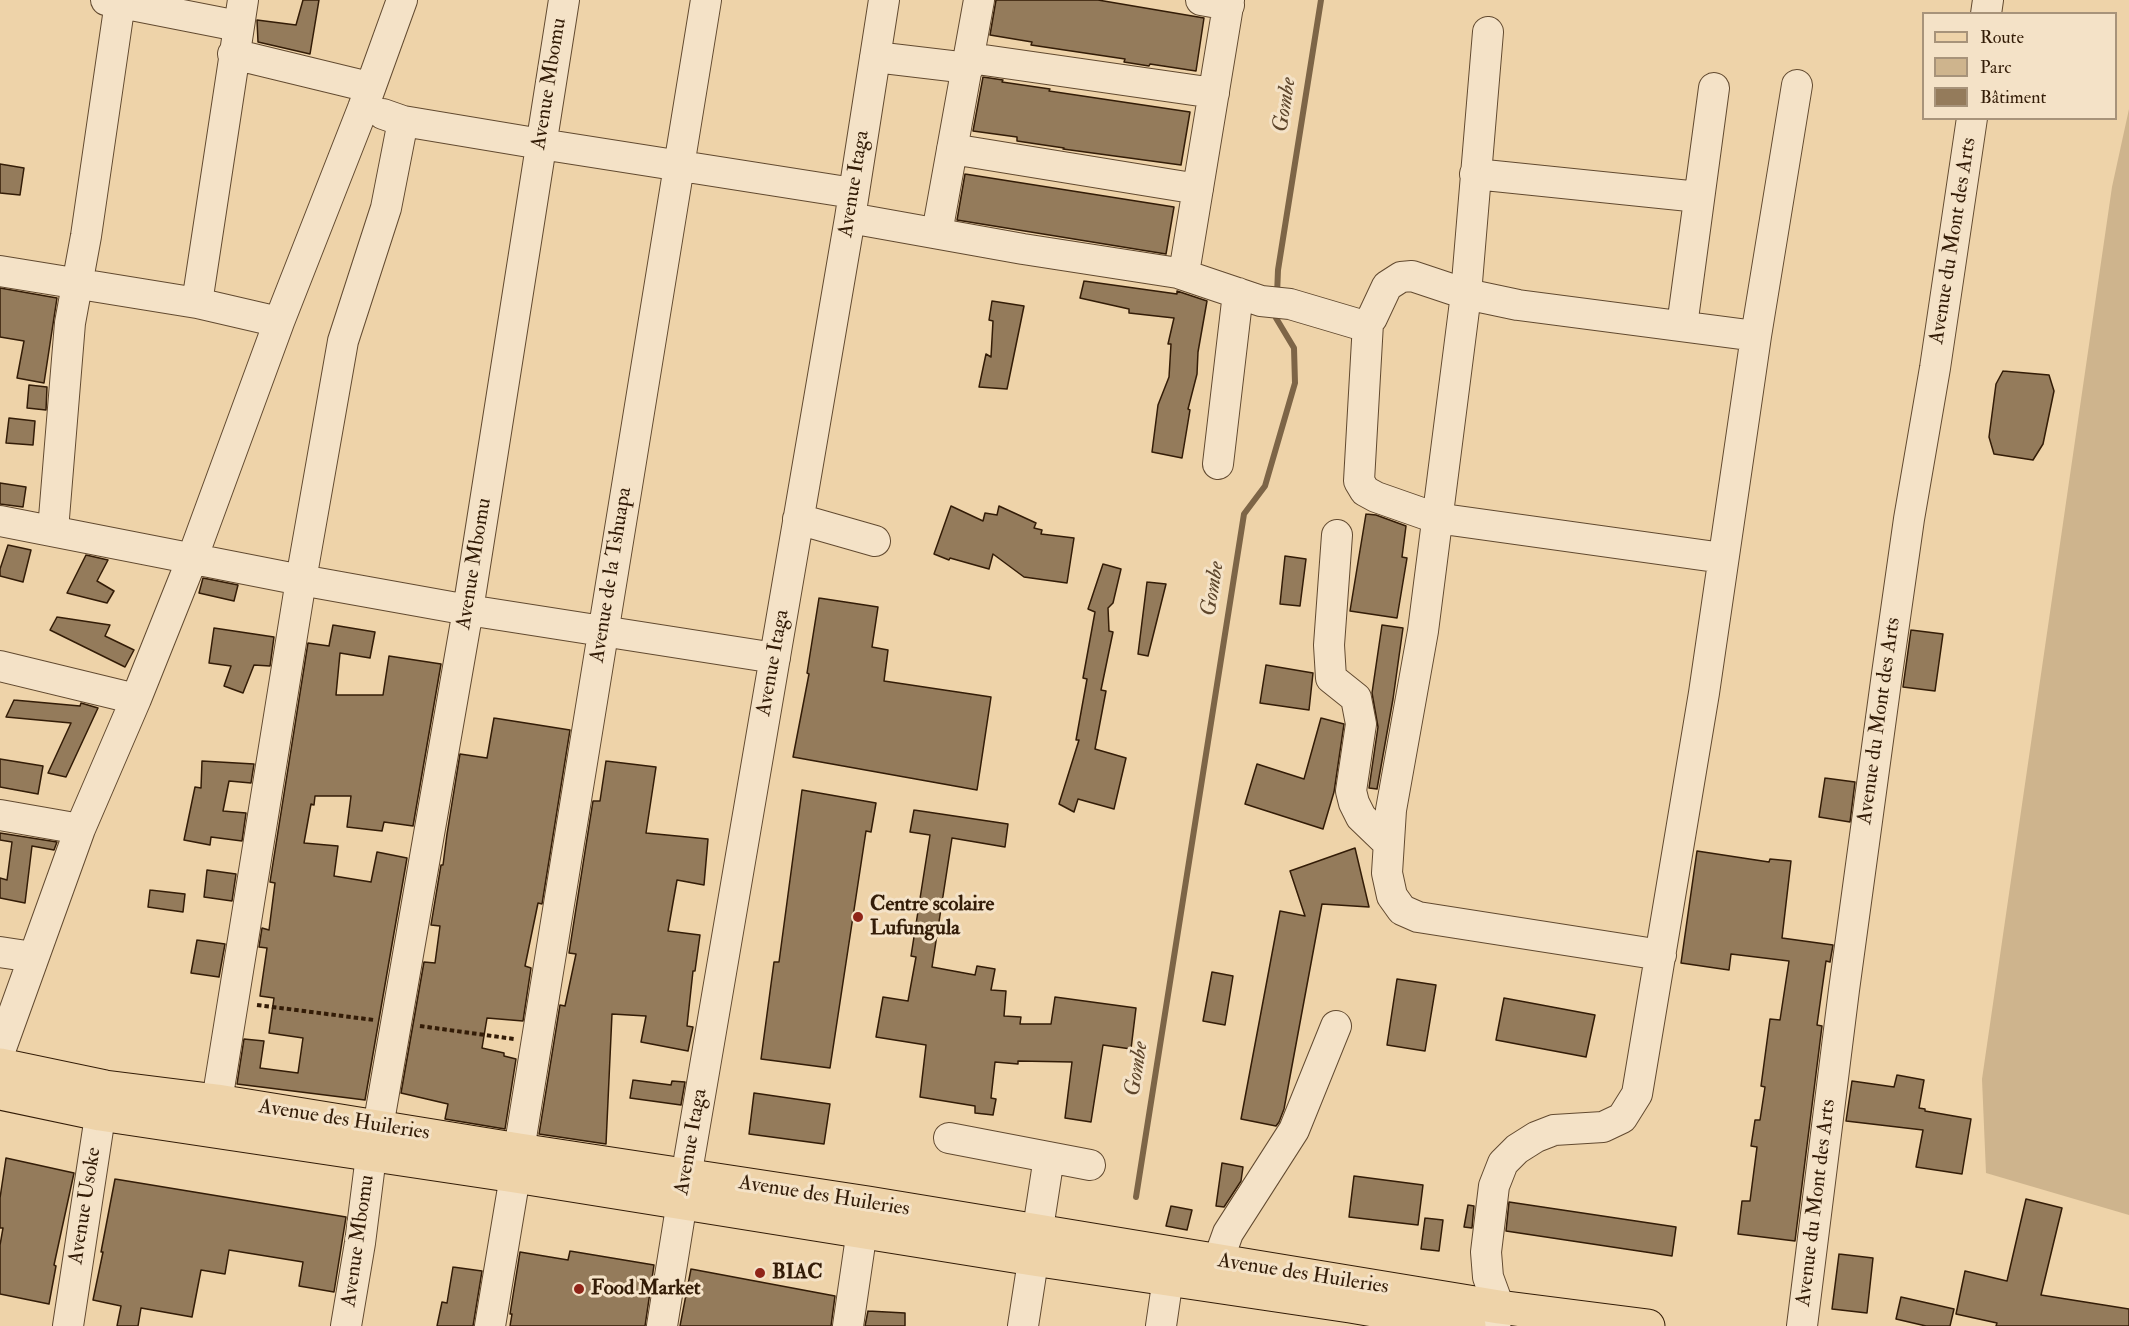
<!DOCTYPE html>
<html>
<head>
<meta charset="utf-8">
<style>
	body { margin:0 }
	#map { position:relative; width:2129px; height:1326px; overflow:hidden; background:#eed3a9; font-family:"IM FELL Double Pica",serif }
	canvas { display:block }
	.legend { position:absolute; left:1922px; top:12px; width:195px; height:108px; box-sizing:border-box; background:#f4e2c7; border:2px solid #a7937a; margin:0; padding:8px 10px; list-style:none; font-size:18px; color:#331c07 }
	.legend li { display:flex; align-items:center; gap:12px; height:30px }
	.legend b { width:30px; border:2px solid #a7937a }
</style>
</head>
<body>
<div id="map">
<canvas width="2129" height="1326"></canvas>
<ul class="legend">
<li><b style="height:8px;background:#eed3a9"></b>Route</li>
<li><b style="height:16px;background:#ceb48d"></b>Parc</li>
<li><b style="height:16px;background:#947b5b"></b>Bâtiment</li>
</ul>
</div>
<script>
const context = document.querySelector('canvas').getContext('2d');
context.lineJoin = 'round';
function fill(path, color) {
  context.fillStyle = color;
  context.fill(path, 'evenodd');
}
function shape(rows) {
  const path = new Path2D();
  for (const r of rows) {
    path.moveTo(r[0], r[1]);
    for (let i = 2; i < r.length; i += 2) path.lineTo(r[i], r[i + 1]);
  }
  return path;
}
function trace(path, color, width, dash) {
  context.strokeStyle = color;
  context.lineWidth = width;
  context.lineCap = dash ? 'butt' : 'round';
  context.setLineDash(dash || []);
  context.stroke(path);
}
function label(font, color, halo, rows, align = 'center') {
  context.font = font + ' "IM FELL Double Pica",serif';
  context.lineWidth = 6;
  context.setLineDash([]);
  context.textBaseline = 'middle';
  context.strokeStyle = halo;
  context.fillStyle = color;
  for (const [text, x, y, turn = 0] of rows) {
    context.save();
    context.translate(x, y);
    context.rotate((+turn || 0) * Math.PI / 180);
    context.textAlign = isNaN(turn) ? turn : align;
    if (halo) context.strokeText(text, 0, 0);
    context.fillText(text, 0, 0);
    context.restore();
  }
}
fill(shape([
	[2129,109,2129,1215,1986,1173,1982,1079,2112,187]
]), '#ceb48d');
trace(shape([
	[1277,295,1278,270,1321,0],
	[1136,1197,1244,514,1265,486,1295,383,1294,348,1276,318,1276,311]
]), '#7d6547', 6);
const building = shape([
	[303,0,319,0,310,54,258,42,257,20,296,25,303,0],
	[996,0,1098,0,1204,18,1196,71,1150,64,1149,66,1124,62,1125,59,1031,45,1032,42,990,35,996,0],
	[983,77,1003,80,1002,82,1050,89,1049,91,1190,112,1181,165,1063,149,1064,148,1017,141,1017,137,973,131,983,77],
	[0,164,24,168,20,195,0,193,0,164],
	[965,174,1174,207,1166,254,957,220,965,174],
	[1084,281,1177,294,1177,291,1207,301,1198,352,1197,374,1188,409,1190,410,1182,458,1152,452,1158,405,1169,377,1171,344,1168,344,1174,318,1129,313,1129,309,1080,298,1084,281],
	[0,288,57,298,44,383,17,378,24,341,0,337,0,288],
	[992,301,1024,306,1007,389,979,387,986,354,991,357,993,321,989,320,992,301],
	[2003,371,2049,375,2054,391,2043,444,2033,460,1994,454,1989,437,1996,384,2003,371],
	[29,385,47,387,46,410,27,408,29,385],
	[9,418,35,421,33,445,6,443,9,418],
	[0,483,26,487,23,507,0,504,0,483],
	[951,506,983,521,985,513,997,515,999,506,1036,523,1034,528,1042,530,1041,534,1074,538,1067,583,1024,577,993,554,989,569,950,558,949,560,934,554,951,506],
	[1366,514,1376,515,1406,526,1402,557,1407,558,1397,618,1350,611,1366,514],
	[8,545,31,550,23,582,0,576,0,569,8,545],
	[86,555,108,560,97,581,114,591,107,603,67,593,86,555],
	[1285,556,1306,559,1300,606,1280,604,1285,556],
	[1103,564,1121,569,1113,603,1108,608,1109,631,1113,632,1101,690,1106,691,1095,749,1126,758,1114,809,1078,799,1074,812,1059,804,1079,740,1076,740,1087,679,1083,678,1095,612,1088,609,1103,564],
	[203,578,238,585,234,601,199,593,203,578],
	[1147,582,1166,584,1148,656,1138,654,1147,582],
	[819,598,878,607,872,647,888,650,884,681,991,697,977,790,793,757,809,674,807,673,819,598],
	[57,617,110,625,105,636,134,650,125,667,50,630,57,617],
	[333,625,375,632,370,658,340,653,336,695,383,695,389,656,441,664,413,826,384,822,382,831,347,827,351,796,315,796,314,805,311,804,304,843,338,846,334,876,371,882,377,852,407,858,365,1100,237,1084,244,1039,264,1041,260,1068,298,1073,303,1038,269,1033,274,998,260,996,267,948,259,947,262,928,269,930,275,883,270,882,308,643,329,646,333,625],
	[1382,625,1403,628,1393,699,1377,789,1369,788,1378,727,1372,693,1382,625],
	[214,628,274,637,270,666,254,665,243,693,224,686,231,666,209,663,214,628],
	[1911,630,1943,634,1935,691,1903,687,1911,630],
	[1266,665,1313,673,1309,710,1260,703,1266,665],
	[14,700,80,706,81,703,98,708,66,777,48,773,71,723,6,717,14,700],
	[494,718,570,730,542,904,538,903,525,966,531,968,523,1021,487,1018,482,1048,504,1053,504,1056,516,1059,505,1129,445,1119,448,1104,401,1093,424,962,435,963,440,926,431,925,441,865,443,865,447,834,460,754,487,758,494,718],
	[1321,718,1344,724,1334,792,1323,829,1245,804,1257,764,1304,779,1321,718],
	[0,759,43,766,38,794,0,787,0,759],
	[202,761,254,764,251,783,229,781,223,811,246,813,242,841,211,837,210,845,184,840,195,787,201,788,202,761],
	[606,761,656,767,646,833,708,839,704,885,677,880,668,931,700,935,695,971,693,971,687,1026,693,1027,688,1051,641,1042,646,1016,612,1014,606,1144,539,1134,560,1005,565,1006,576,954,569,953,593,801,600,801,606,761],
	[1825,778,1855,782,1850,822,1819,817,1825,778],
	[802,790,876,803,871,832,866,831,830,1068,761,1059,774,962,779,962,802,790],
	[914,810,1008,824,1005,847,952,838,932,967,975,975,977,966,995,969,991,990,1006,991,1004,1016,1021,1017,1020,1024,1051,1024,1055,997,1136,1008,1131,1049,1103,1045,1091,1122,1065,1118,1072,1062,1018,1061,1018,1064,995,1062,991,1098,996,1099,993,1115,975,1113,975,1106,920,1097,926,1045,876,1037,883,997,908,1001,916,957,911,956,930,835,910,832,914,810],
	[0,833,57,842,54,850,32,846,25,903,0,898,0,878,7,880,12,842,0,840,0,833],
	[1355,848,1369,907,1322,904,1284,1109,1279,1122,1276,1126,1241,1119,1280,911,1305,916,1290,871,1355,848],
	[1697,851,1769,862,1770,859,1791,861,1782,938,1833,945,1830,962,1826,961,1817,1025,1822,1026,1795,1241,1738,1234,1742,1201,1750,1201,1757,1147,1751,1146,1755,1120,1760,1120,1765,1087,1761,1086,1770,1019,1780,1020,1789,961,1731,954,1729,970,1681,963,1697,851],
	[207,870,236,874,232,901,204,897,207,870],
	[150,890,185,894,183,912,148,907,150,890],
	[197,940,225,944,219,977,191,973,197,940],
	[1212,972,1233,976,1225,1025,1203,1021,1212,972],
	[1397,979,1436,985,1425,1051,1387,1045,1397,979],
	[1504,998,1595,1015,1586,1057,1496,1040,1504,998],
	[1897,1075,1924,1080,1919,1108,1925,1109,1925,1111,1971,1119,1962,1174,1916,1167,1923,1130,1846,1121,1852,1081,1894,1087,1897,1075],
	[633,1080,671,1085,672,1081,685,1082,681,1105,630,1098,633,1080],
	[754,1093,830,1104,824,1144,749,1134,754,1093],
	[6,1158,74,1173,54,1265,56,1266,49,1304,0,1294,0,1245,3,1228,0,1228,0,1198,6,1158],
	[1222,1163,1243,1167,1241,1181,1224,1207,1216,1206,1222,1163],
	[1354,1176,1423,1185,1418,1225,1349,1217,1354,1176],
	[115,1179,346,1217,334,1292,299,1286,303,1262,229,1250,225,1274,201,1270,192,1317,141,1308,138,1326,117,1326,121,1306,93,1300,103,1252,101,1252,115,1179],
	[2026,1199,2062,1208,2041,1295,2129,1309,2129,1326,1996,1326,1997,1323,1956,1314,1965,1271,2007,1281,2026,1199],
	[1509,1202,1676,1227,1672,1256,1506,1231,1509,1202],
	[1468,1205,1474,1206,1472,1228,1464,1227,1468,1205],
	[1171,1206,1192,1210,1187,1230,1166,1226,1171,1206],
	[1425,1218,1443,1220,1439,1251,1421,1249,1425,1218],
	[570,1251,654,1265,645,1326,510,1326,512,1314,510,1314,520,1252,568,1260,570,1251],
	[1839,1254,1873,1258,1867,1313,1832,1309,1839,1254],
	[453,1267,482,1271,473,1326,437,1326,442,1302,447,1303,453,1267],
	[691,1269,835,1296,831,1326,680,1326,691,1269],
	[1901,1297,1954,1309,1950,1326,1926,1326,1896,1319,1901,1297],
	[868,1311,905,1313,905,1326,865,1326,868,1311]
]);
fill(building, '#947b5b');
trace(building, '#331c07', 1.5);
const minor = shape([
	[106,0,238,26],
	[1201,0,1229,5],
	[1986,14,1988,0],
	[1488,32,1466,294,1423,631,1391,810,1387,873,1392,896,1402,910,1418,917,1661,955],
	[233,54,369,87],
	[875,57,968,68],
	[970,58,1214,93],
	[383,114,403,121,541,144,853,193],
	[952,149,1198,189],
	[1475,174,1699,197],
	[850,218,1023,249,1178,273,1261,301,1290,304,1361,325,1368,323,1372,318,1387,286,1401,277,1412,276,1466,294,1518,305,1756,336],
	[937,233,979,0],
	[0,271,197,303,279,322],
	[1178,273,1185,267,1229,0],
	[197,303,243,0],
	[1368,323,1359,481,1365,491,1376,497,1436,518,1723,558],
	[1682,326,1714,88],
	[1218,464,1238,293],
	[798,519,875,541],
	[0,521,301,580,468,610,775,658],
	[53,530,70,323,86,236,120,2],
	[1337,535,1329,645,1331,678,1356,698,1361,724,1351,791,1354,803,1361,817,1388,843],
	[0,666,136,699],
	[0,815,80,829],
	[0,952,33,957],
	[0,1051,80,829,136,699,192,559,279,322,363,108,402,0],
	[217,1101,301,580,343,341,386,208,403,121],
	[378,1127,468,610,564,0],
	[949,1138,1090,1165],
	[519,1150,706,0],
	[1218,1261,1228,1233,1294,1130,1336,1026],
	[68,1326,104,1090],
	[346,1326,360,1243,371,1156],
	[490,1326,515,1176],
	[662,1326,684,1189,850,218,884,0],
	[848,1326,862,1230],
	[1023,1326,1049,1157],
	[1161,1326,1168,1278],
	[1495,1326,1499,1307,1488,1277,1486,1252,1494,1186,1503,1163,1517,1149,1536,1137,1554,1130,1603,1127,1622,1118,1637,1094,1704,693,1756,336,1797,85],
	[1802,1326,1844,990,1887,674,1909,519,1935,368,1972,118]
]);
const major = shape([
	[0,1065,105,1087,217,1101,519,1150,868,1203,1499,1307,1648,1326],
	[0,1093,100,1114,515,1176,1033,1259,1350,1306,1469,1326]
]);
trace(minor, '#624a30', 32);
trace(major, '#331c07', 35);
trace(shape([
	[257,1005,374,1020],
	[420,1026,514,1039]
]), '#331c07', 4, [4.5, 3]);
trace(minor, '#f4e2c7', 30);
trace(major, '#eed3a9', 33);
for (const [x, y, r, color] of [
	[858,917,6,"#8f2418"],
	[760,1273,6,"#8f2418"],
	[579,1289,6,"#8f2418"]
]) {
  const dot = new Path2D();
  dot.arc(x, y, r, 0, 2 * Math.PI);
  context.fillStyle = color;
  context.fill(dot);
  trace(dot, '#f4e2c7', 2);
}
label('21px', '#331c07', '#f4e2c7', [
	["Avenue Mbomu",550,84,-81],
	["Avenue Itaga",855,184,-81],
	["Avenue du Mont des Arts",1954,241,-81],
	["Avenue Mbomu",475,564,-81],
	["Avenue de la Tshuapa",612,575,-81],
	["Avenue Itaga",774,663,-80],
	["Avenue du Mont des Arts",1880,721,-82],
	["Avenue des Huileries",344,1121,9],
	["Avenue Itaga",692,1142,-80],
	["Avenue des Huileries",824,1197,9],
	["Avenue du Mont des Arts",1817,1203,-83],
	["Avenue Usoke",86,1206,-81],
	["Avenue Mbomu",359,1241,-82],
	["Avenue des Huileries",1303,1275,9]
]);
label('bold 21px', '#331c07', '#f4e2c7', [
	["Centre scolaire",870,905],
	["Lufungula",870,929],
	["BIAC",772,1273],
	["Food Market",591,1289]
], 'left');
label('italic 22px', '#5e462c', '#f4e2c7', [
	["Gombe",1286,105,-81],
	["Gombe",1214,589,-81],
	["Gombe",1138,1069,-81]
]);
</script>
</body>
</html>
